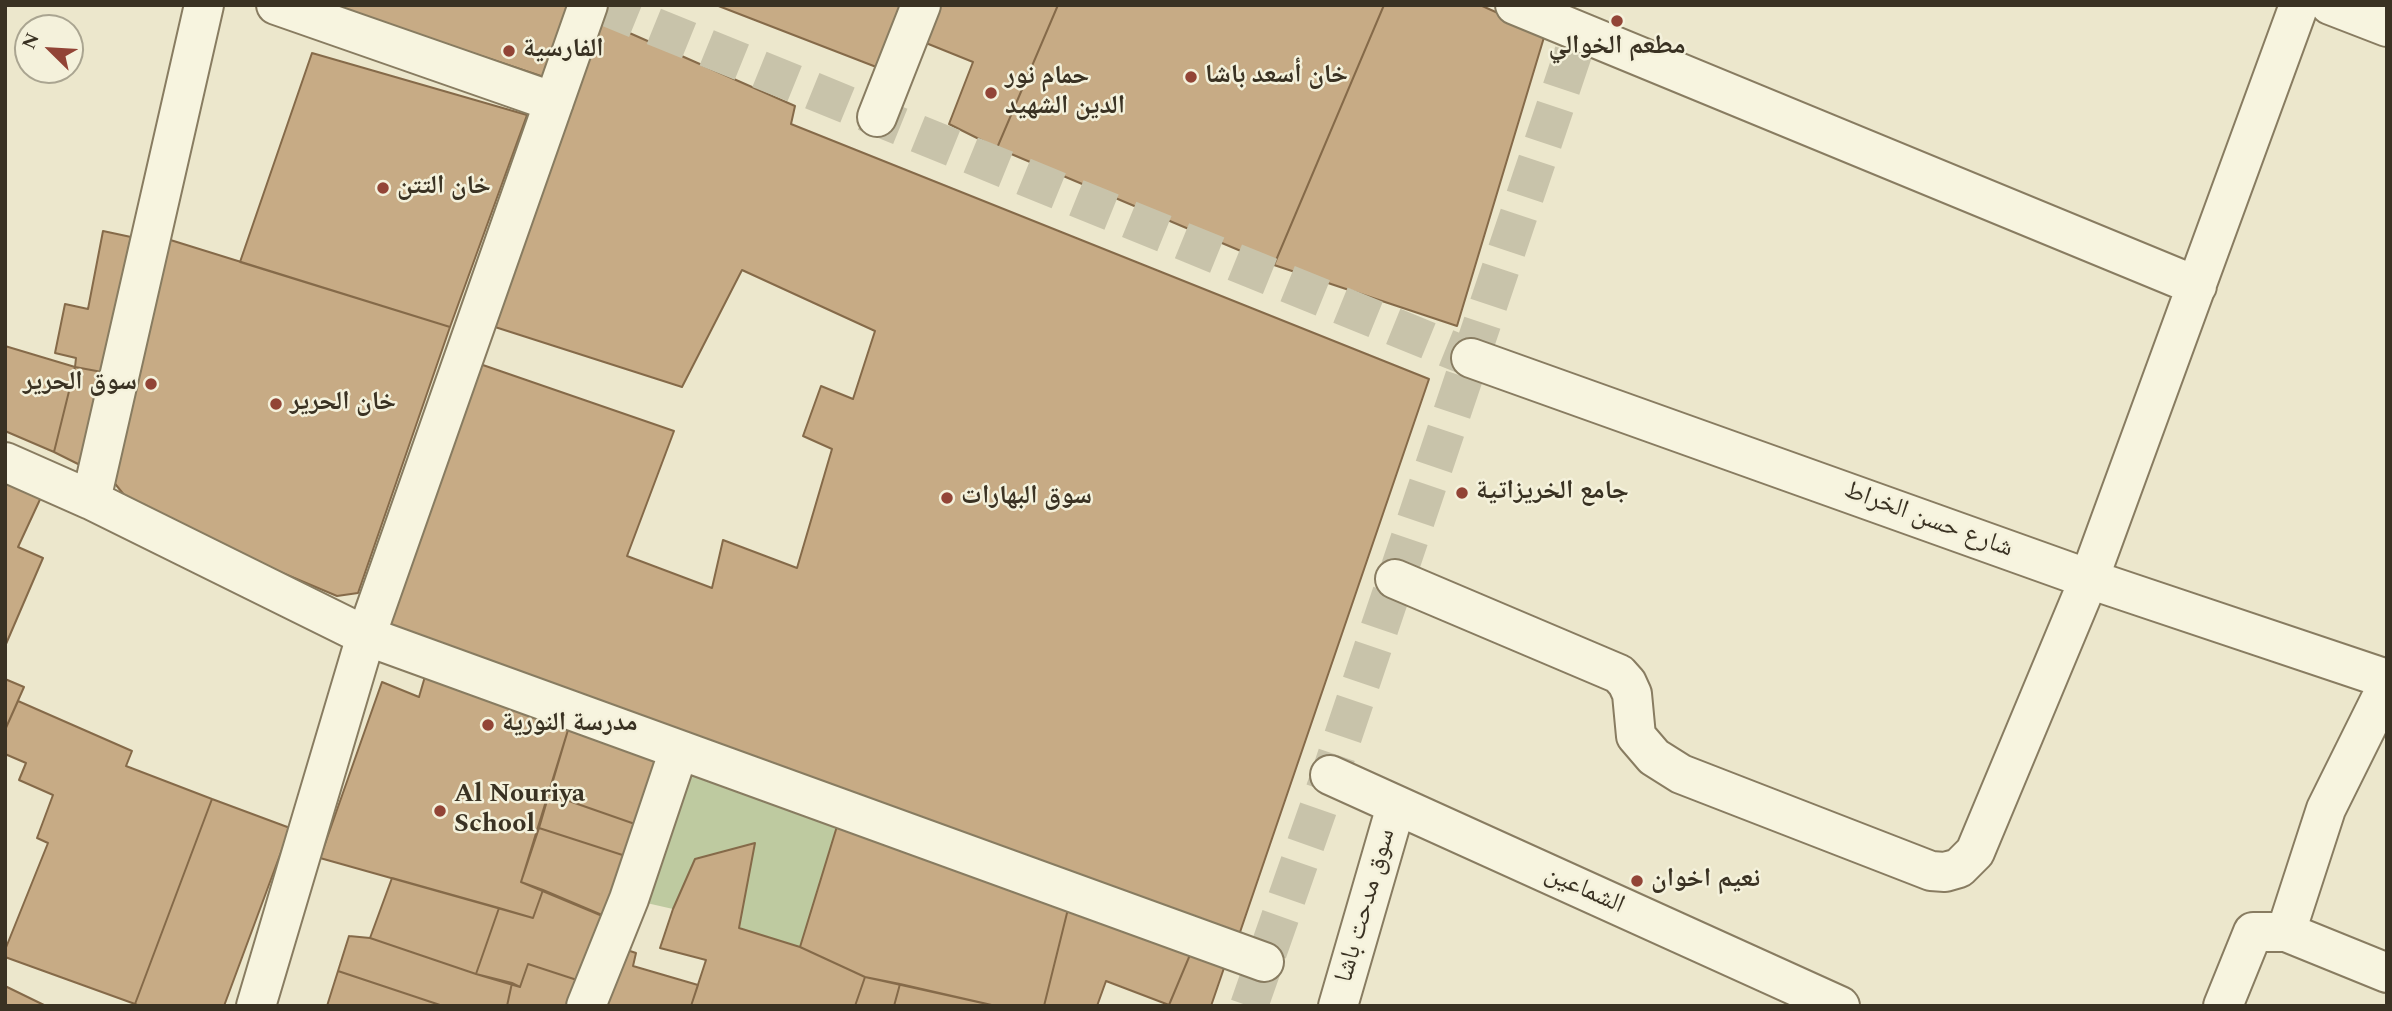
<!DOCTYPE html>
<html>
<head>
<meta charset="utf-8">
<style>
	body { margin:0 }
	#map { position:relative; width:2392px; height:1011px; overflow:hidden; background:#ece7cc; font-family:Spectral,serif }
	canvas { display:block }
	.frame { position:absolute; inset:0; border:7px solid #3a3223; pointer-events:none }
	.north { position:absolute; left:14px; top:14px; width:70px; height:70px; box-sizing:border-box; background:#f4f1db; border:2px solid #aaa591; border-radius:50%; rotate:294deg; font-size:19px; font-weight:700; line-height:28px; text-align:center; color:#3a3223 }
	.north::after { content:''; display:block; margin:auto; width:24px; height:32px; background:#924436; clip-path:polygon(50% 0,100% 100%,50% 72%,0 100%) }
</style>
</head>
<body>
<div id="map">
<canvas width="2392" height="1011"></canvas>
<div class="frame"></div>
<div class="north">N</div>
</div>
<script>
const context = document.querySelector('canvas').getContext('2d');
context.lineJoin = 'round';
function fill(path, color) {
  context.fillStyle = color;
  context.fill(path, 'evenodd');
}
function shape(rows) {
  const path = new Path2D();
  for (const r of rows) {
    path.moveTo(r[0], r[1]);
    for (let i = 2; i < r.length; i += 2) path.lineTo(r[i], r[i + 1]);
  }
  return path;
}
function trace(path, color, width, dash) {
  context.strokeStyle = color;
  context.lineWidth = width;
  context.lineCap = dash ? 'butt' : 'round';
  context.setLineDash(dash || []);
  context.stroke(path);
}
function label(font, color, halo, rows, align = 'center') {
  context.font = font + ' Spectral,"Noto Naskh Arabic",serif';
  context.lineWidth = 5;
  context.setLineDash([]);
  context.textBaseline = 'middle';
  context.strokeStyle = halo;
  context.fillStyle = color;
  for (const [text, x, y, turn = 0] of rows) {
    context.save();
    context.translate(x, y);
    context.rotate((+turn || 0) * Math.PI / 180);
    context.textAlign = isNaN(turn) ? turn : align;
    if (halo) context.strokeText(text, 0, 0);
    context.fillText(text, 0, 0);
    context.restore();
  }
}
fill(shape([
	[679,750,843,809,800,947,739,928,754,843,695,859,673,909,629,899]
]), '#becaa0');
const building = shape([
	[329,5,570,5,544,77,329,5],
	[716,5,911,5,884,70,716,5],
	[929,5,1058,5,997,148,949,124,973,62,916,39,929,5],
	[1058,5,1384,5,1274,265,997,148,1058,5],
	[1384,5,1480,5,1545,34,1457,326,1274,265,1384,5],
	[600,20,795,106,791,124,1429,379,1238,938,383,627,477,363,674,431,627,556,712,588,723,540,797,568,832,449,803,436,821,386,853,399,875,331,742,270,682,387,495,327,600,20],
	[312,53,527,115,450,327,240,262,312,53],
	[103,231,131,237,102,372,75,367,76,358,55,353,65,304,88,309,103,231],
	[164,238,450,327,358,593,337,596,138,512,112,480,164,238],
	[5,346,75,367,54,452,5,431,5,346],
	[75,367,102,372,84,467,54,452,75,367],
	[5,474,43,493,18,547,43,558,6,644,5,474],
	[426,673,568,730,521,882,543,890,533,918,320,858,382,682,419,697,426,673],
	[5,679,24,687,5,730,5,679],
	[18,701,132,751,126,766,212,799,135,1004,5,957,5,950,48,843,37,838,53,795,19,780,26,763,5,754,5,730,18,701],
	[568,730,673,767,652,830,549,794,568,730],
	[549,794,652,830,641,861,539,828,549,794],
	[212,799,290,828,224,1006,139,1006,135,1004,212,799],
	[838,823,1069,905,1044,1006,996,1006,865,977,800,947,838,823],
	[539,828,641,861,612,920,521,882,539,828],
	[755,843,739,928,800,947,865,977,855,1006,691,1006,706,960,660,948,673,909,695,859,755,843],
	[392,878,499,908,476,974,370,938,392,878],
	[543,890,602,915,580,981,528,964,520,987,476,974,499,908,533,918,543,890],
	[1069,905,1192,950,1169,1005,1106,981,1097,1006,1044,1006,1069,905],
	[349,936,370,938,476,974,512,983,507,1006,443,1006,338,971,349,936],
	[594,939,636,953,633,966,698,985,691,1006,507,1006,512,983,520,987,528,964,580,981,594,939],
	[1192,950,1224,968,1211,1006,1169,1005,1192,950],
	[338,971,443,1006,327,1006,338,971],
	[865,977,900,984,894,1006,855,1006,865,977],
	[900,984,996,1006,894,1006,900,984],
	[5,986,46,1006,5,1006,5,986]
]);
fill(building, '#c7ab85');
trace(building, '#856a49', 2);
trace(shape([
	[601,5,1471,358],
	[1249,1006,1330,775,1580,33]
]), '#c8c3aa', 38, [38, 19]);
const minor = shape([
	[276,5,554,102],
	[1515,5,2197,286],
	[2330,5,2387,27],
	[877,117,921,5],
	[1471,358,2089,579,2387,679],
	[5,462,91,500,366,636,588,5],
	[91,500,204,5],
	[1395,579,1619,674,1627,683,1632,694,1636,736,1654,757,1681,774,1931,871,1945,872,1959,868,1975,852,2089,579,2299,5],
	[1330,775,1840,1006],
	[2286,932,2387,973],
	[256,1006,366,636,1264,962],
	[586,1006,629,899,679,750],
	[1338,1006,1396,806],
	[2223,1006,2253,932,2286,932,2326,809,2387,686]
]);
trace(minor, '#887c61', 42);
trace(minor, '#f7f4df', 38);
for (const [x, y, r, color] of [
	[1617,21,7,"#924436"],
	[509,51,7,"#924436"],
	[1191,77,7,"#924436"],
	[991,93,7,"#924436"],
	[383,188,7,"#924436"],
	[151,384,7,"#924436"],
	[276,404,7,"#924436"],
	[1462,493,7,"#924436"],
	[947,498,7,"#924436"],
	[488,725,7,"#924436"],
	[440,811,7,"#924436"],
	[1637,881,7,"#924436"]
]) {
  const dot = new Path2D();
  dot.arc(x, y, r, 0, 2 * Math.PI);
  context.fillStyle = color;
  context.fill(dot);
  trace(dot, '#f4f1db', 2.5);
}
label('bold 26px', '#3a3223', '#f4f1db', [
	["مطعم الخوالي",1617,48,"center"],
	["الفارسية",523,51],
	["خان أسعد باشا",1205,77],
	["حمام نور",1005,78],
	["الدين الشهيد",1005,108],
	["خان التتن",397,188],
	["سوق الحرير",137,384,"right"],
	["خان الحرير",290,404],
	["جامع الخريزاتية",1476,493],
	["سوق البهارات",961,498],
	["مدرسة النورية",502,725],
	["Al Nouriya",454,796],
	["School",454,826],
	["نعيم اخوان",1651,881]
], 'left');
label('26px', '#3a3223', '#f4f1db', [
	["شارع حسن الخراط",1928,521,20],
	["الشماعين",1584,891,24],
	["سوق مدحت باشا",1367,906,-74]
]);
</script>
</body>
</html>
